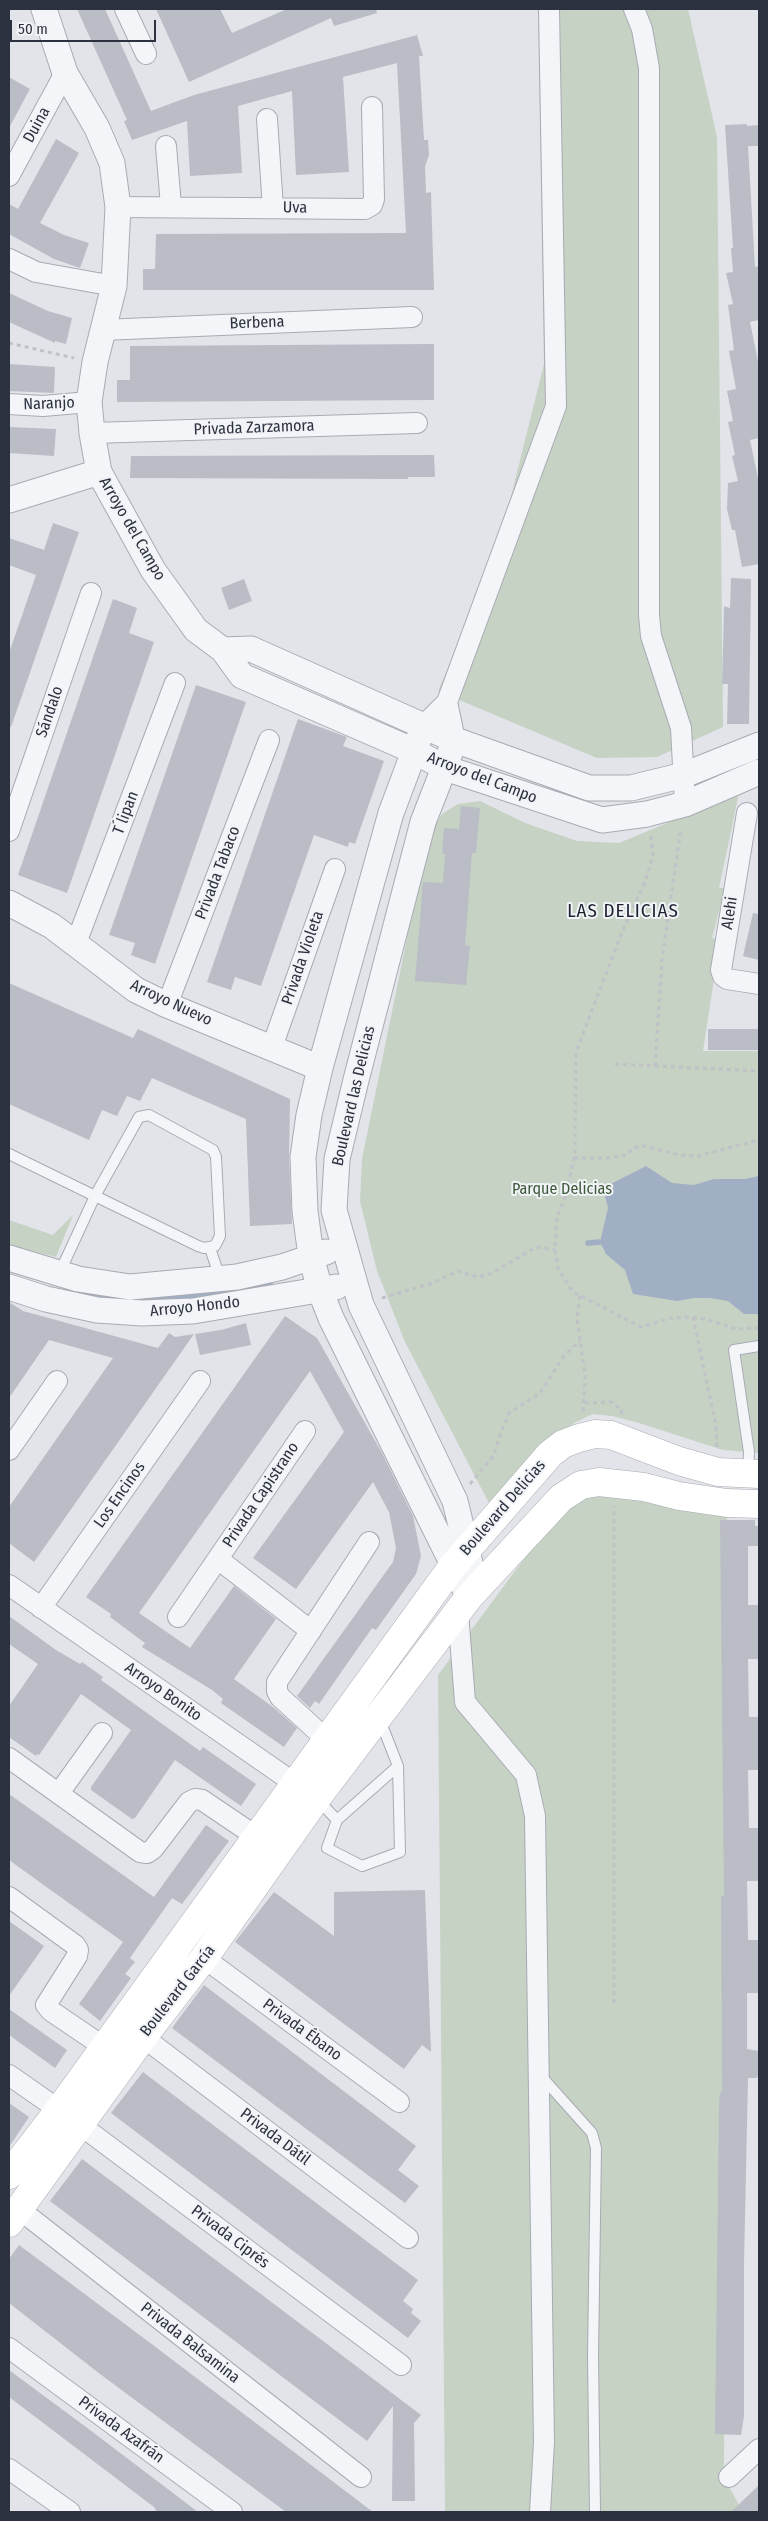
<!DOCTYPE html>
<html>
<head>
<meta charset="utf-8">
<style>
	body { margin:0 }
	#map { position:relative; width:768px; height:2521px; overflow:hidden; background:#e2e4e9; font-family:"Fira Sans Condensed",sans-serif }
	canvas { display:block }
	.frame { position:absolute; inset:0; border:10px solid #2c313f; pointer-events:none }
	.scale { position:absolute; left:10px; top:20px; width:146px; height:22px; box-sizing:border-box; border:2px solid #2c313f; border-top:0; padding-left:6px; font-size:15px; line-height:18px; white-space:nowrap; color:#2c313f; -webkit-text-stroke:4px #f1f3f7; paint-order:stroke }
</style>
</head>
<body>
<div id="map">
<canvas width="768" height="2521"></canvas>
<div class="frame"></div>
<div class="scale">50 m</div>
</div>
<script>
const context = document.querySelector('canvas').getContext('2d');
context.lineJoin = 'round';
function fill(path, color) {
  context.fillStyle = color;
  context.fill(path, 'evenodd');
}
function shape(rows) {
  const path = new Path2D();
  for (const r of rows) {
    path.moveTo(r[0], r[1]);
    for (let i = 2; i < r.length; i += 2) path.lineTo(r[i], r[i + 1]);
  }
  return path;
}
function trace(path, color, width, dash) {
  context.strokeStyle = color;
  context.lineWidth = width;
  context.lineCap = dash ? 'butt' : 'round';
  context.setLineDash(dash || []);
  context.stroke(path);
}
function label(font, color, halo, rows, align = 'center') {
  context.font = font + ' "Fira Sans Condensed",sans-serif';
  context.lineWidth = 4;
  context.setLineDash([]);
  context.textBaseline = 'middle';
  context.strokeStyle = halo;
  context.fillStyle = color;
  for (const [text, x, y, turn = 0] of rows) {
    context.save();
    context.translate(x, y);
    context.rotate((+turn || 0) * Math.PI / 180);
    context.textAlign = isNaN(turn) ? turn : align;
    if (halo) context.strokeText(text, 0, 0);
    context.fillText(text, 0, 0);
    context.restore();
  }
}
fill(shape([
	[538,9,688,9,717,137,723,727,657,757,597,758,438,691,494,565,544,364],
	[739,793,719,888,725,888,712,938,720,940,703,1051,759,1051,759,1453,723,1450,639,1423,612,1416,593,1414,576,1422,548,1440,490,1505,405,1342,377,1271,360,1201,362,1159,428,835,442,814,458,804,480,801,525,823,577,841,619,843],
	[73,1215,56,1257,9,1245,9,1220,53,1235],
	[581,1482,727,1495,724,2478,743,2512,445,2512,438,1675]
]), '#c6d2c4');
fill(shape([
	[646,1166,672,1183,694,1185,714,1179,745,1179,759,1176,759,1314,744,1314,728,1301,710,1298,694,1298,677,1301,633,1294,625,1270,606,1254,600,1242,608,1208,603,1188]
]), '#a1afc5');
trace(shape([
	[588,1243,600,1242],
	[86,1292,109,1296],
	[135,1298,189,1297,270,1284]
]), '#a1afc5', 5.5);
fill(shape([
	[77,9,105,9,151,111,194,95,417,35,423,56,419,56,424,140,428,140,429,155,425,166,426,193,431,192,434,290,143,290,143,269,155,269,156,234,406,233,397,63,343,77,349,172,296,175,292,91,238,106,242,173,190,176,187,121,132,140,124,121,127,120],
	[156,9,220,9,232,33,287,9,376,9,377,13,334,26,331,18,189,82],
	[9,77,30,89,9,128],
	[747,124,747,126,759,125,759,146,748,146,755,267,759,266,759,320,750,322,759,366,759,438,750,440,759,483,759,564,742,567,735,530,732,530,727,509,728,483,738,481,732,456,735,455,728,422,733,421,727,391,736,389,729,351,734,350,728,305,733,304,726,273,733,272,731,248,733,248,725,125],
	[56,139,79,153,40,223,64,235,89,243,80,268,54,259,9,234,9,204,18,209],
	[9,293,48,311,72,318,66,344,55,341,55,343,9,322],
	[434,344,434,400,117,402,117,380,130,380,130,346],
	[9,364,55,367,54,393,9,391],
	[9,427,56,429,54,456,9,453],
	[434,455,435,477,408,477,408,479,130,478,131,456],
	[53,523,79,532,11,727,9,727,9,653,36,575,9,565,9,538,44,550],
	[731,578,751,579,749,724,727,724,728,684,722,684,723,651,724,606,730,608],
	[244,579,252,601,229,610,221,588],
	[113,599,137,608,129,633,154,642,67,893,18,875],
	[196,685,246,702,155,964,131,955,135,943,109,935],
	[298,719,347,737,343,746,384,761,355,844,349,842,348,847,314,835,261,986,235,977,231,990,207,982],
	[461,806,480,808,476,853,472,853,465,945,470,946,466,985,415,981,423,882,443,883,445,854,442,854,444,828,459,829],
	[753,913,759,914,759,960,743,956],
	[9,983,133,1038,138,1029,290,1099,289,1158,292,1224,250,1226,246,1119,152,1078,140,1101,127,1096,117,1116,102,1110,89,1140,9,1104],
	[708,1029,759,1029,759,1050,708,1050],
	[9,1302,23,1311,158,1348,169,1333,175,1337,194,1334,34,1562,9,1543,9,1507,113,1358,49,1340,9,1398],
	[285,1316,317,1338,382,1453,413,1516,421,1556,416,1574,376,1630,372,1628,319,1704,315,1701,310,1708,297,1696,393,1562,396,1548,389,1512,373,1482,296,1589,253,1558,344,1432,310,1371,139,1613,190,1648,234,1586,276,1619,234,1679,273,1707,297,1728,284,1747,221,1703,223,1699,212,1690,142,1647,145,1643,110,1617,111,1614,86,1597],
	[246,1323,251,1345,200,1355,195,1334,221,1330],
	[720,1520,755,1520,755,1526,759,1526,759,1546,748,1546,748,1605,759,1605,759,1659,748,1659,749,1717,759,1717,759,1770,748,1770,749,1828,759,1828,759,1881,747,1881,748,1940,759,1940,759,1993,747,1993,747,2049,759,2051,759,2072,757,2078,748,2078,744,2264,744,2416,741,2435,715,2434,719,2108,720,2091,722,2092,721,1896,724,1896],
	[9,1616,56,1650,80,1664,82,1662,103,1677,101,1680,200,1751,203,1747,256,1784,241,1806,175,1760,135,1818,132,1819,91,1790,91,1787,131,1730,81,1694,39,1755,37,1754,36,1756,9,1737,9,1706,38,1664,9,1644],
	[9,1794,154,1897,206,1825,229,1841,182,1904,172,1898,130,1958,135,1962,125,1974,131,1978,100,2021,79,2004,123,1942,9,1860],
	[425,1890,431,2052,422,2045,404,2069,235,1942,274,1892,334,1936,334,1892],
	[9,1921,44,1946,9,1996],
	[204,1985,416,2146,398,2170,419,2186,405,2203,172,2028],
	[9,2009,67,2050,55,2068,9,2035],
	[143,2072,418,2280,403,2301,413,2309,411,2313,421,2321,408,2338,111,2113],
	[9,2103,29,2117,9,2147],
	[82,2159,421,2415,414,2423,415,2501,392,2501,393,2406,367,2441,50,2201],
	[19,2245,149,2342,373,2512,286,2512,100,2374,9,2303,9,2259],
	[9,2370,86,2427,198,2512,157,2512,154,2507,9,2397],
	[759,2485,759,2512,731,2512]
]), '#babdc5');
const service = shape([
	[9,1154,95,1196,198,1246,204,1248,215,1246,220,1236,216,1157,213,1150,149,1115,139,1117,95,1196,59,1274],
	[210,1248,220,1278],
	[748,1473,749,1452,734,1350,759,1346],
	[318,1800,337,1820,327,1848,362,1866,400,1852,398,1766,380,1720],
	[337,1820,398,1766],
	[541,2076,592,2133,596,2148,593,2356,595,2512]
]);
const minor = shape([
	[125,9,146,54],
	[634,9,642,29,649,68,649,615,651,636,681,728,685,804],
	[267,119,273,208],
	[166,146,171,206],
	[9,176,65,73],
	[118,207,365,209,372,205,374,199,372,107],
	[9,259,36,272,114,286],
	[102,330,412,317],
	[9,404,43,406,89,402],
	[92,433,417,423],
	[447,702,556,406,549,9],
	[424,725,447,702,455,740],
	[747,813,721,970,723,976,727,979,759,984],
	[9,831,91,593],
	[76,943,175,683],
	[167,1005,269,740],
	[272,1047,335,869],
	[9,1450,57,1381],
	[218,1559,311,1631],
	[9,1585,307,1792],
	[41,1608,200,1381],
	[458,1612,465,1702,526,1775,535,1816,544,2442,540,2512],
	[178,1617,305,1431],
	[327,1740,280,1697,277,1691,277,1682,369,1542],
	[9,1758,140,1852,147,1853,153,1849,189,1802,195,1799,202,1800,257,1837],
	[59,1793,102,1733],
	[9,1897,75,1945,78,1950,77,1956,46,2005,51,2011,104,2047],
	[204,1958,399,2102],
	[143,2037,408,2238],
	[9,2075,79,2124,401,2365],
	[19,2209,361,2477],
	[9,2348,232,2512],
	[9,2469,70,2512],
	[729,2477,759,2449]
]);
const tertiary = shape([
	[44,9,65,73,97,128,112,163,118,207,114,286,95,362,89,402,92,433,99,472,153,570,196,630,223,650,242,676,414,751,445,768,602,820,647,814,685,804,759,772],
	[9,500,99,472],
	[223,650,251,649,455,740,589,788,631,788,684,775,759,745],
	[424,725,391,813,320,1068,309,1115,303,1157,305,1211,311,1256,320,1290,331,1318,469,1597],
	[455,740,423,822,356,1080,337,1159,334,1210,361,1305,455,1501,471,1567],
	[9,903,52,926,136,990,167,1005,320,1068],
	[9,1258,78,1279,130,1287,237,1277,282,1267,326,1252],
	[9,1287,46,1299,97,1310,142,1313,193,1311,336,1287]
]);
const secondary = shape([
	[9,2175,59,2110,452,1567,550,1454,563,1444,579,1438,595,1434,611,1435,679,1461,718,1472,759,1474],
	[9,2223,143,2037,204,1958,316,1799,469,1597,561,1498,581,1485,599,1482,644,1487,679,1496,727,1503,759,1504]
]);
trace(service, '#a8abb3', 12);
trace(minor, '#a8abb3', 22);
trace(tertiary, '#a8abb3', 27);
trace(secondary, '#a8abb3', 29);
trace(shape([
	[9,343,74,358],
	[651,836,653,855,645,882,622,932,576,1052,575,1153,566,1195,557,1217,555,1250,558,1269,573,1292,641,1327,671,1318,689,1317,706,1319,736,1329,759,1328],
	[615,1064,759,1071],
	[655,1066,662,960,681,828],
	[574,1158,606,1158,627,1155,633,1148,643,1146,679,1155,698,1156,759,1140],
	[580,1296,577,1318,585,1374,583,1415],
	[382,1298,430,1284,458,1271,478,1277,492,1273,536,1247,555,1250],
	[693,1317,716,1426,717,1449],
	[585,1403,611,1402,622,1410,621,1415],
	[470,1484,494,1455,500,1435,509,1413,540,1393,563,1357,580,1340],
	[614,2003,614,1506]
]), '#c0c2c8', 3, [4, 4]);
trace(service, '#f4f5f8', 10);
trace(minor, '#f4f5f8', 20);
trace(tertiary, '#f4f5f8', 25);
trace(secondary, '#fff', 28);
label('16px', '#2c313f', '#f1f3f7', [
	["Duina",37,125,-61],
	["Uva",295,208,1],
	["Berbena",257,323,-2],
	["Naranjo",49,404,-2],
	["Privada Zarzamora",254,428,-2],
	["Arroyo del Campo",132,529,60],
	["Sándalo",50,712,-71],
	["Arroyo del Campo",482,778,21],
	["T´lipan",126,813,-69],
	["Privada Tabaco",218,873,-69],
	["Alehi",730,913,-81],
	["Privada Violeta",303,958,-71],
	["Arroyo Nuevo",171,1003,25],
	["Boulevard las Delicias",354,1096,-77],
	["Arroyo Hondo",195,1307,-6],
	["Los Encinos",120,1495,-55],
	["Privada Capistrano",261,1495,-56],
	["Boulevard Delicias",503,1508,-49],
	["Arroyo Bonito",163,1692,35],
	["Boulevard García",178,1991,-52],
	["Privada Ébano",302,2030,36],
	["Privada Dátil",275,2137,37],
	["Privada Ciprés",230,2237,37],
	["Privada Balsamina",190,2343,38],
	["Privada Azafrán",121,2430,36]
]);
label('16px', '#3d5a3a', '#f1f3f7', [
	["Parque Delicias",562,1190]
]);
context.letterSpacing = '1px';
label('19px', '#1e2230', '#f1f3f7', [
	["LAS DELICIAS",623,912]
]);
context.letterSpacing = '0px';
</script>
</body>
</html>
